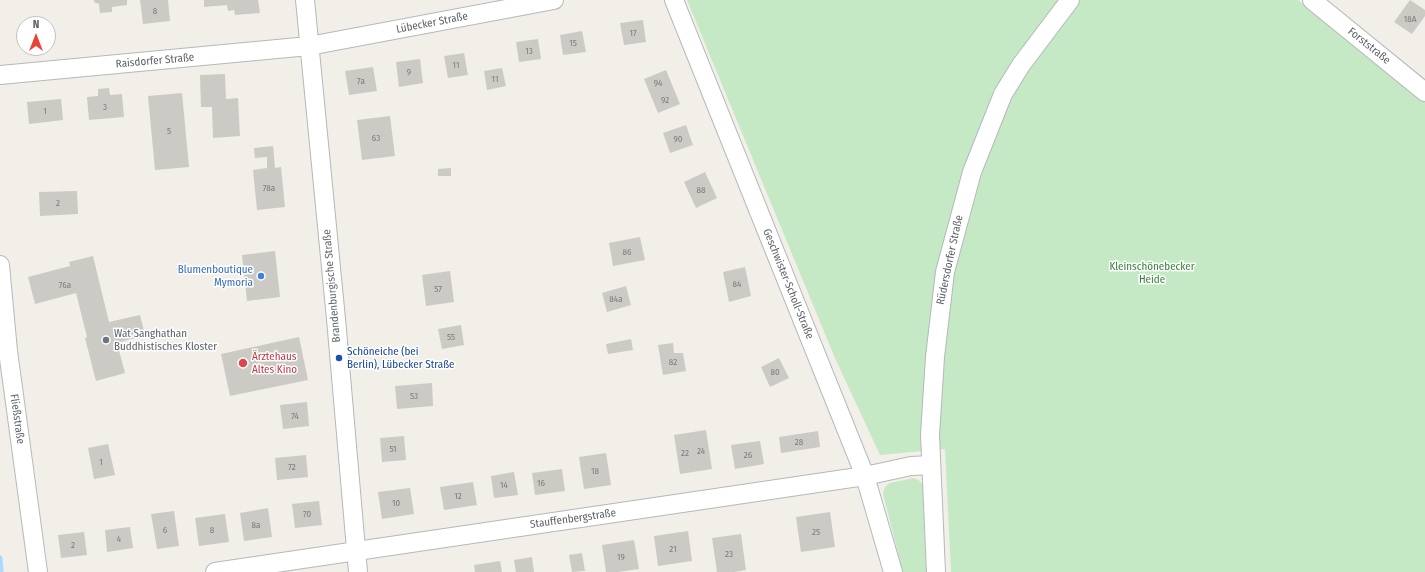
<!DOCTYPE html>
<html>
<head>
<meta charset="utf-8">
<style>
	body { margin:0 }
	#map { position:relative; width:1425px; height:572px; overflow:hidden; background:#f1efe8; font-family:"Fira Sans Condensed",sans-serif }
	canvas { display:block }
	.north { position:absolute; left:16px; top:16px; width:40px; height:40px; box-sizing:border-box; background:#fff; border:1px solid #bfc1c3; border-radius:50%; rotate:0deg; font-size:11px; font-weight:700; line-height:16px; text-align:center; color:#5f6368 }
	.north::after { content:''; display:block; margin:auto; width:14px; height:18px; background:#ea4335; clip-path:polygon(50% 0,100% 100%,50% 72%,0 100%) }
</style>
</head>
<body>
<div id="map">
<canvas width="1425" height="572"></canvas>
<div class="north">N</div>
</div>
<script>
const context = document.querySelector('canvas').getContext('2d');
context.lineJoin = 'round';
function fill(path, color) {
  context.fillStyle = color;
  context.fill(path, 'evenodd');
}
function shape(rows) {
  const path = new Path2D();
  for (const r of rows) {
    path.moveTo(r[0], r[1]);
    for (let i = 2; i < r.length; i += 2) path.lineTo(r[i], r[i + 1]);
  }
  return path;
}
function trace(path, color, width, dash) {
  context.strokeStyle = color;
  context.lineWidth = width;
  context.lineCap = dash ? 'butt' : 'round';
  context.setLineDash(dash || []);
  context.stroke(path);
}
function label(font, color, halo, rows, align = 'center') {
  context.font = font + ' "Fira Sans Condensed",sans-serif';
  context.lineWidth = 3;
  context.setLineDash([]);
  context.textBaseline = 'middle';
  context.strokeStyle = halo;
  context.fillStyle = color;
  for (const [text, x, y, turn = 0] of rows) {
    context.save();
    context.translate(x, y);
    context.rotate((+turn || 0) * Math.PI / 180);
    context.textAlign = isNaN(turn) ? turn : align;
    if (halo) context.strokeText(text, 0, 0);
    context.fillText(text, 0, 0);
    context.restore();
  }
}
fill(shape([
	[687,0,1298,0,1425,98,1425,572,951,572,945,449,880,455,835,358],
	[914,478,920,481,923,486,927,572,903,572,883,494,885,487,890,483]
]), '#c5e8c5');
trace(shape([
	[0,558,1,572]
]), '#aadaff', 5);
fill(shape([
	[94,0,127,0,127,5,112,7,112,12,100,13,99,4,94,2],
	[140,0,168,0,170,21,143,24],
	[204,0,258,0,260,13,235,15,234,10,228,11,227,5,204,7],
	[1410,0,1425,10,1425,16,1412,34,1394,22],
	[643,20,646,42,624,45,620,23],
	[582,31,586,52,563,55,560,35],
	[538,39,541,59,519,62,516,42],
	[464,53,468,75,448,78,444,56],
	[420,59,423,83,399,87,396,62],
	[373,67,377,91,349,95,345,71],
	[502,68,506,86,487,90,484,71],
	[666,70,680,104,658,113,644,79],
	[225,74,226,99,238,98,240,136,213,138,212,107,201,107,200,75],
	[109,88,110,95,122,94,124,117,89,120,87,97,98,96,98,89],
	[182,93,189,167,155,170,148,96],
	[61,99,63,120,29,124,27,102],
	[390,116,395,156,362,160,357,120],
	[686,125,693,145,670,153,663,133],
	[273,146,275,168,281,167,285,207,257,210,253,170,267,168,267,157,255,158,254,148],
	[451,168,451,176,438,176,438,169],
	[705,172,717,198,696,208,684,182],
	[77,191,78,214,40,216,39,192],
	[640,237,645,260,613,266,609,243],
	[275,251,280,297,247,301,242,255],
	[93,256,109,322,140,315,145,335,117,343,125,373,96,381,85,338,87,337,76,293,35,304,28,277,70,266,69,262],
	[745,267,751,296,729,302,723,272],
	[450,271,454,302,426,306,422,275],
	[626,286,631,305,607,312,602,293],
	[461,325,464,345,442,349,438,329],
	[299,337,308,380,230,396,221,354],
	[631,339,633,350,608,354,606,344],
	[673,343,674,353,683,353,686,371,663,375,658,345],
	[779,358,789,378,770,387,761,367],
	[432,383,433,406,397,409,395,386],
	[307,402,309,426,283,429,280,405],
	[706,430,712,469,680,474,674,435],
	[818,431,820,447,781,453,779,437],
	[404,436,406,460,382,462,380,438],
	[760,441,764,464,735,469,731,445],
	[108,444,115,475,94,479,88,448],
	[606,453,611,485,584,489,579,457],
	[306,455,308,477,277,480,275,458],
	[562,469,565,491,535,495,532,473],
	[514,472,518,495,494,498,491,476],
	[473,482,477,505,444,510,440,487],
	[410,488,414,514,382,519,378,492],
	[319,501,322,525,295,528,292,504],
	[268,508,272,537,244,541,240,513],
	[174,511,179,546,157,549,151,514],
	[830,512,835,547,801,552,796,517],
	[225,514,229,542,199,546,195,518],
	[130,527,133,548,107,552,105,530],
	[688,531,692,561,658,566,654,536],
	[84,532,87,555,61,558,58,535],
	[741,534,746,570,734,572,717,572,712,538],
	[634,540,639,569,618,572,606,572,602,545],
	[582,553,585,571,572,572,569,555],
	[532,557,534,572,516,572,514,560],
	[500,561,502,572,475,572,474,565]
]), '#cccac5');
const minor = shape([
	[305,0,336,319,358,572],
	[674,0,865,476,893,572],
	[1312,0,1425,92],
	[0,75,309,46,554,0],
	[0,265,8,351,38,572],
	[215,572,865,476,911,466,931,465],
	[936,572,930,435,935,357,945,272,972,172,1003,94,1021,65,1070,0]
]);
trace(minor, '#b5b8bc', 20);
trace(minor, '#fff', 18);
for (const [x, y, r, color] of [
	[261,276,4,"#3f7fe0"],
	[106,340,4,"#6b7280"],
	[339,358,4,"#1a4fb4"],
	[243,363,5,"#e0444e"]
]) {
  const dot = new Path2D();
  dot.arc(x, y, r, 0, 2 * Math.PI);
  context.fillStyle = color;
  context.fill(dot);
  trace(dot, '#fff', 1.5);
}
label('9px', '#7a7d7f', null, [
	["8",155,11],
	["18A",1410,19],
	["17",633,33],
	["15",573,43],
	["13",529,51],
	["11",456,65],
	["9",409,72],
	["11",495,79],
	["7a",361,81],
	["94",658,83],
	["92",665,100],
	["3",105,107],
	["1",45,111],
	["5",169,131],
	["63",376,138],
	["90",678,139],
	["78a",269,188],
	["88",701,190],
	["2",58,203],
	["86",627,252],
	["84",737,284],
	["76a",65,285],
	["57",438,289],
	["84a",616,299],
	["55",451,337],
	["82",673,362],
	["80",775,372],
	["53",414,396],
	["74",295,416],
	["28",799,442],
	["51",393,449],
	["24",701,451],
	["22",685,453],
	["26",748,455],
	["1",101,462],
	["72",292,467],
	["18",595,471],
	["16",541,483],
	["14",504,485],
	["12",458,496],
	["10",396,503],
	["70",307,514],
	["8a",256,525],
	["6",165,530],
	["8",212,530],
	["25",816,532],
	["4",119,539],
	["2",73,545],
	["21",673,549],
	["23",729,554],
	["19",621,557]
]);
label('11px', '#5f6368', '#fff', [
	["Lübecker Straße",432,23,-11],
	["Forststraße",1369,46,39],
	["Raisdorfer Straße",155,61,-5],
	["Rüdersdorfer Straße",950,260,-78],
	["Geschwister-Scholl-Straße",788,284,68],
	["Brandenburgische Straße",332,286,-95],
	["Fließstraße",17,419,82],
	["Stauffenbergstraße",573,519,-8]
]);
label('11px', '#348238', '#fff', [
	["Kleinschönebecker",1152,267],
	["Heide",1152,280]
]);
label('11px', '#366cbe', '#fff', [
	["Blumenboutique",253,270],
	["Mymoria",253,283]
], 'right');
label('11px', '#5b616d', '#fff', [
	["Wat Sanghathan",114,334],
	["Buddhistisches Kloster",114,347]
], 'left');
label('11px', '#164399', '#fff', [
	["Schöneiche (bei",347,352],
	["Berlin), Lübecker Straße",347,365]
], 'left');
label('11px', '#be3a42', '#fff', [
	["Ärztehaus",252,357],
	["Altes Kino",252,370]
], 'left');
</script>
</body>
</html>
